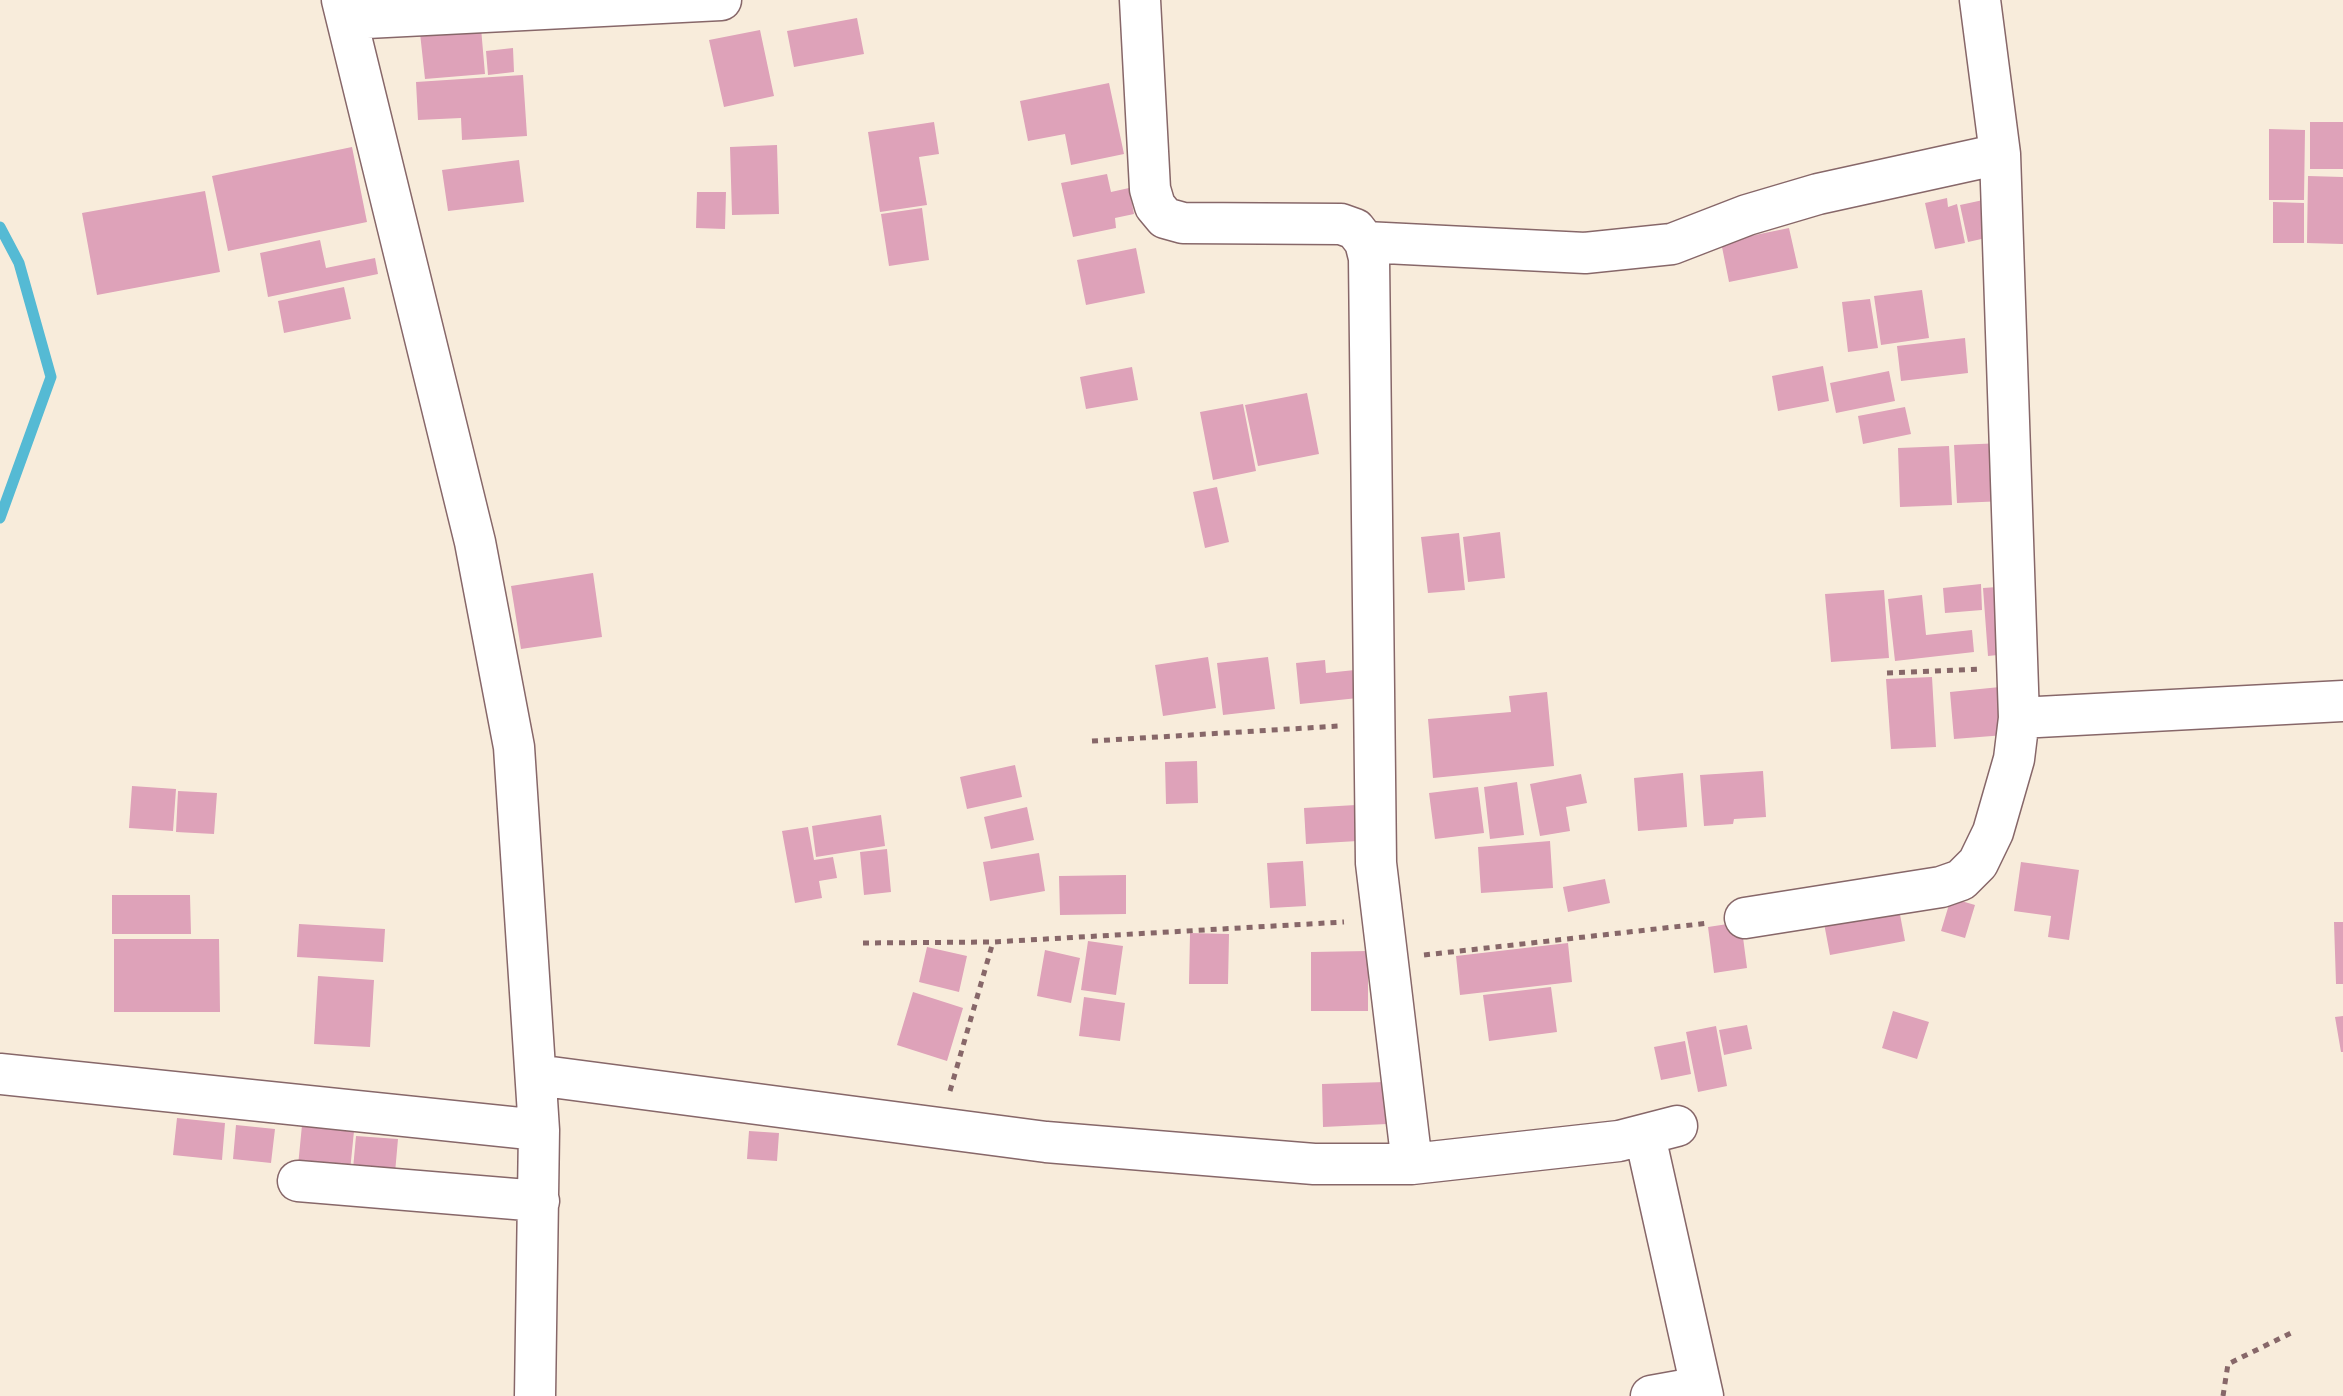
<!DOCTYPE html>
<html>
<head>
<meta charset="utf-8">
<style>
	body { margin:0 }
	canvas { display:block; background:#f8ecdb }
</style>
</head>
<body>
<canvas width="2343" height="1396"></canvas>
<script>
const context = document.querySelector('canvas').getContext('2d');
context.lineJoin = 'round';
function shape(rows) {
  const path = new Path2D();
  for (const r of rows) {
    path.moveTo(r[0], r[1]);
    for (let i = 2; i < r.length; i += 2) path.lineTo(r[i], r[i + 1]);
  }
  return path;
}
function trace(path, color, width, dash) {
  context.strokeStyle = color;
  context.lineWidth = width;
  context.lineCap = dash ? 'butt' : 'round';
  context.setLineDash(dash || []);
  context.stroke(path);
}
function fill(path, color) {
  context.fillStyle = color;
  context.fill(path, 'evenodd');
}
trace(shape([
	[0,227,19,263,51,377,0,518]
]), '#55bad4', 11);
fill(shape([
	[857,18,864,54,794,67,787,31],
	[481,28,485,74,425,79,420,33],
	[760,30,774,96,724,107,709,40],
	[513,48,514,72,488,75,486,51],
	[523,75,527,136,462,140,461,118,418,120,416,82],
	[1109,83,1124,154,1071,165,1065,134,1028,141,1020,101],
	[934,122,939,154,919,157,927,205,880,212,868,132],
	[2310,122,2343,122,2343,169,2310,169],
	[2269,129,2305,130,2304,200,2269,200],
	[777,145,779,214,732,215,730,147],
	[352,147,367,222,228,251,212,176],
	[519,160,524,202,448,211,442,170],
	[1107,174,1111,192,1129,188,1134,214,1115,218,1116,228,1073,237,1061,183],
	[2308,176,2343,177,2343,244,2307,243],
	[205,191,220,272,97,295,82,213],
	[697,192,726,192,725,229,696,228],
	[1997,197,2004,234,1968,242,1960,205],
	[1947,198,1948,207,1957,204,1965,243,1935,249,1925,203],
	[2273,202,2304,203,2304,243,2273,243],
	[922,208,929,260,889,266,881,214],
	[1789,228,1798,268,1729,282,1721,242],
	[320,240,326,268,375,258,378,274,268,297,260,253],
	[1136,248,1145,293,1086,305,1077,260],
	[344,287,351,319,284,333,278,301],
	[1922,290,1929,338,1881,345,1874,296],
	[1870,299,1878,348,1848,352,1842,302],
	[1965,338,1968,373,1901,381,1897,346],
	[1823,366,1829,401,1778,411,1772,376],
	[1132,367,1138,400,1086,409,1080,377],
	[1889,371,1895,401,1836,413,1830,383],
	[1307,393,1319,454,1258,466,1245,405],
	[1243,404,1256,471,1213,480,1200,412],
	[1905,407,1911,434,1863,444,1858,416],
	[2004,443,2006,501,1957,503,1954,445],
	[1949,446,1952,505,1900,507,1898,448],
	[1217,487,1229,542,1205,548,1193,492],
	[1500,532,1505,578,1468,582,1463,537],
	[1459,533,1465,590,1428,593,1421,537],
	[593,573,602,637,521,649,511,586],
	[1981,584,1982,610,1945,613,1943,588],
	[2012,586,2017,653,1988,656,1983,588],
	[1884,590,1889,658,1831,662,1825,594],
	[1922,595,1926,635,1972,630,1974,652,1895,661,1888,599],
	[1208,657,1216,708,1163,716,1155,665],
	[1268,657,1275,709,1223,715,1217,663],
	[1325,660,1326,673,1355,670,1358,698,1300,704,1296,663],
	[1932,677,1936,747,1891,749,1886,679],
	[2000,687,2005,735,1954,739,1950,692],
	[1547,692,1554,766,1433,778,1428,719,1511,712,1509,696],
	[1197,761,1198,803,1166,804,1165,762],
	[1015,765,1022,797,967,809,960,777],
	[1763,771,1766,817,1734,819,1733,824,1704,826,1700,775],
	[1683,773,1687,827,1638,831,1634,778],
	[1581,774,1587,803,1566,807,1570,831,1540,836,1530,784],
	[1517,782,1524,835,1490,839,1484,787],
	[132,786,176,789,173,831,129,828],
	[1478,787,1484,833,1435,839,1429,793],
	[178,791,217,793,214,834,176,832],
	[1356,805,1358,841,1306,844,1304,808],
	[1027,807,1034,840,991,849,984,817],
	[881,815,885,846,816,857,812,826],
	[808,827,814,860,833,857,837,878,819,881,822,898,795,903,782,831],
	[1550,841,1553,888,1481,893,1478,847],
	[887,849,891,892,864,895,860,852],
	[1039,853,1045,891,990,901,983,862],
	[1303,861,1306,906,1270,908,1267,863],
	[2021,862,2079,870,2069,940,2048,937,2051,916,2014,911],
	[1126,875,1126,914,1060,915,1059,876],
	[1605,879,1610,903,1568,912,1563,887],
	[112,895,190,895,191,934,112,934],
	[1951,898,1975,905,1965,938,1941,931],
	[1898,904,1905,941,1830,955,1823,918],
	[1741,922,1747,968,1714,973,1708,927],
	[2334,922,2343,922,2343,984,2336,984],
	[299,924,385,929,383,962,297,957],
	[1190,933,1229,934,1228,984,1189,984],
	[114,939,219,939,220,1012,114,1012],
	[1088,941,1123,946,1116,995,1081,990],
	[1568,943,1572,982,1460,995,1456,956],
	[927,947,967,956,959,992,919,982],
	[1045,950,1080,958,1071,1003,1037,996],
	[1368,951,1368,1011,1311,1011,1311,952],
	[318,976,374,980,370,1047,314,1044],
	[1551,987,1557,1032,1489,1041,1483,995],
	[913,992,963,1008,947,1061,897,1045],
	[1084,997,1125,1003,1120,1041,1079,1036],
	[1893,1011,1929,1022,1917,1059,1882,1048],
	[2343,1016,2343,1052,2341,1052,2335,1017],
	[1747,1025,1752,1049,1724,1055,1719,1030],
	[1716,1026,1727,1086,1698,1092,1686,1032],
	[1685,1041,1691,1074,1661,1080,1654,1047],
	[1385,1082,1387,1124,1323,1127,1322,1084],
	[177,1118,225,1123,222,1160,173,1155],
	[236,1125,275,1129,271,1163,233,1159],
	[302,1125,354,1131,350,1171,298,1166],
	[749,1131,779,1133,777,1161,747,1159],
	[356,1136,398,1139,395,1173,353,1169]
]), '#dea2b9');
const minor = shape([
	[342,0,475,542,514,747,539,1130,535,1396],
	[1140,0,1150,189,1155,206,1165,218,1183,223,1341,224,1355,229,1365,242,1369,258,1376,863,1412,1164],
	[1980,0,2000,154],
	[347,19,721,0],
	[1365,242,1585,253,1672,244,1747,215,1818,194,2000,154,2019,718,2014,759,1993,832,1978,863,1961,880,1941,887,1745,918],
	[2019,718,2343,701],
	[0,1074,539,1130],
	[536,1075,1046,1142,1314,1164,1412,1164,1619,1141,1677,1126],
	[1645,1136,1703,1396],
	[298,1181,539,1201],
	[1651,1396,1701,1387]
]);
trace(minor, '#876769', 43);
trace(shape([
	[1887,673,1982,669],
	[1092,741,1339,726],
	[863,943,993,942,1344,922],
	[1424,955,1709,923],
	[950,1091,993,942],
	[2223,1396,2228,1364,2291,1333]
]), '#876769', 5, [6, 6]);
trace(minor, '#fff', 40);
</script>
</body>
</html>
